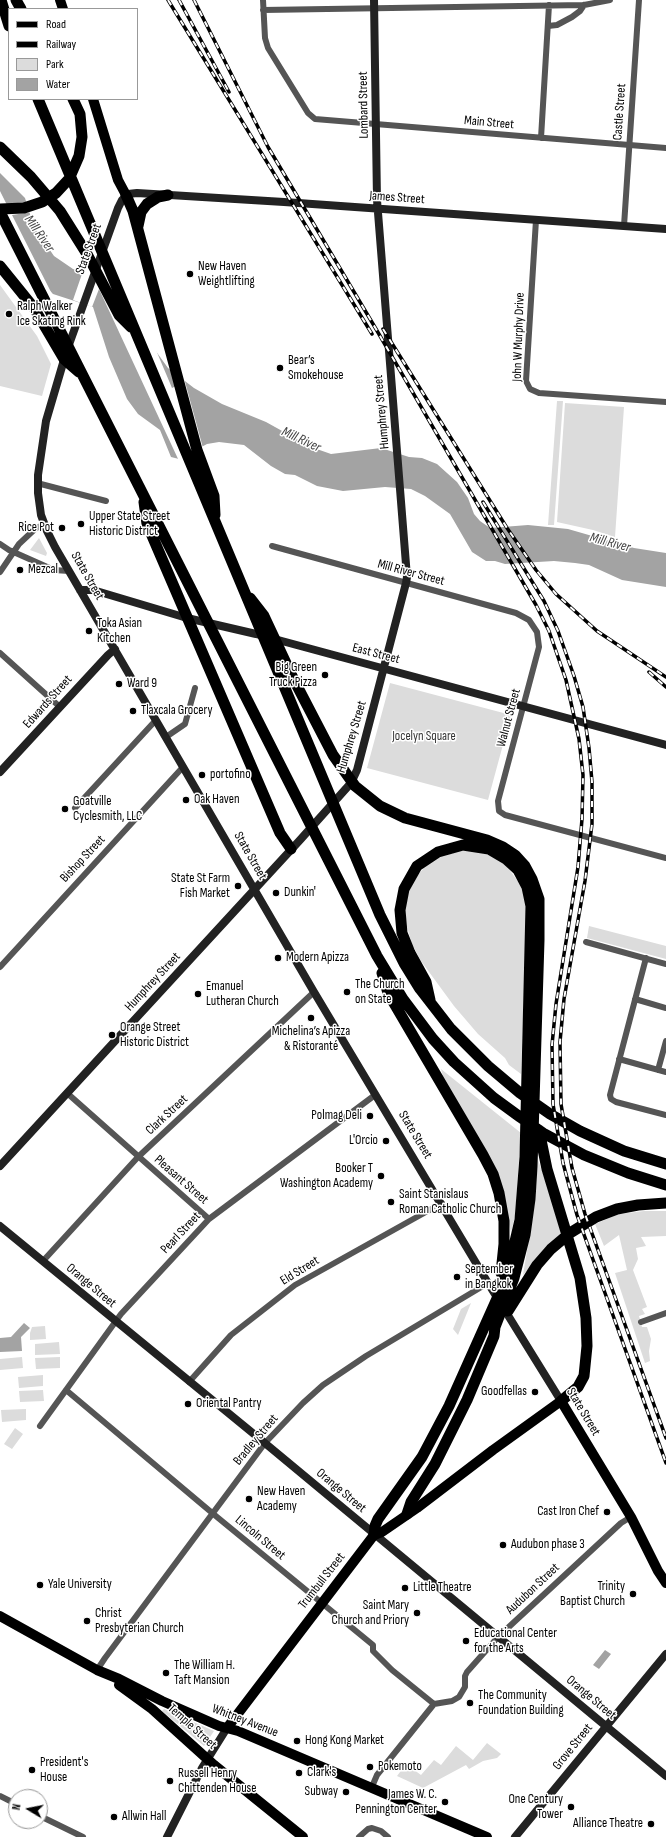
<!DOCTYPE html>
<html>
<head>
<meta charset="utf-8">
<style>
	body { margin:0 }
	#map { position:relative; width:666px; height:1837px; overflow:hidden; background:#fff; font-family:"Sofia Sans Condensed",sans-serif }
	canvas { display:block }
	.legend { position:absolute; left:8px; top:8px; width:130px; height:92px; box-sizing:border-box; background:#fff; border:1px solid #999; margin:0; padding:5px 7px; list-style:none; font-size:12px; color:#000 }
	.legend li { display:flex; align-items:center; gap:8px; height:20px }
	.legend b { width:20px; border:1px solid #999 }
	.north { position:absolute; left:8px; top:1789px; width:40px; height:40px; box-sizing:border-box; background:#fff; border:1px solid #999; border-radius:50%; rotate:280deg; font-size:11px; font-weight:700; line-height:16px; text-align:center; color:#000 }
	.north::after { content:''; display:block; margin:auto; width:14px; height:18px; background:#000; clip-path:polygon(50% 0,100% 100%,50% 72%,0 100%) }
</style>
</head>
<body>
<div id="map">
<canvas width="666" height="1837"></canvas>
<ul class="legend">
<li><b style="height:5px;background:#000"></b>Road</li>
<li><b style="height:5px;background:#000"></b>Railway</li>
<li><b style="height:11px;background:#dcdcdc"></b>Park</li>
<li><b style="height:11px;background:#a3a3a3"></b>Water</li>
</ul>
<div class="north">N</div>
</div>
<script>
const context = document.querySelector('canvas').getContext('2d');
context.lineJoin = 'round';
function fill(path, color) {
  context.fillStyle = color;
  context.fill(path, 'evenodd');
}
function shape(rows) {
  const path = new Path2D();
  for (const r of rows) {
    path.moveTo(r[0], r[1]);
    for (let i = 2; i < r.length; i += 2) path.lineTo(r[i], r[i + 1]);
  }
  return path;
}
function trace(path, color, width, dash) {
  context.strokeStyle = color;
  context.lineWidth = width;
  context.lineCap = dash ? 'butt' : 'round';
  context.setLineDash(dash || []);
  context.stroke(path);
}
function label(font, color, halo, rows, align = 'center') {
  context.font = font + ' "Sofia Sans Condensed",sans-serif';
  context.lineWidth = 3;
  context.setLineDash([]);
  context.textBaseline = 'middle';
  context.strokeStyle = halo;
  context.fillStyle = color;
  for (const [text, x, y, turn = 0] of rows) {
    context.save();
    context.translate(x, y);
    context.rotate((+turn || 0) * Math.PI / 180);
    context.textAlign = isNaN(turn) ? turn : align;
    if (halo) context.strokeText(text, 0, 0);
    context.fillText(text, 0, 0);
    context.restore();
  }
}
fill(shape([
	[0,285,37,336,51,364,42,396,0,386],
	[557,401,563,401,554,525,548,525],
	[565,403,624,407,615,537,593,530,557,522],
	[39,538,47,553,46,556,30,550],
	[390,683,511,715,488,800,367,768],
	[456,851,477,851,491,855,506,865,522,887,526,900,526,936,521,1074,509,1065,505,1058,478,1034,454,1006,421,961,412,944,407,927,405,909,408,891,417,876,427,864,442,855],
	[589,926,666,946,666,959,587,938],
	[441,1069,521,1133,515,1216,511,1233,505,1206,444,1080],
	[538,1160,564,1231,523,1275,535,1202],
	[644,1211,666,1211,666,1236,641,1237,646,1246,636,1248,638,1259,633,1270,647,1307,642,1309,645,1314,639,1316,642,1327,647,1327,651,1339,649,1351,650,1361,645,1363,615,1273,627,1270,619,1235,604,1246,595,1224,619,1214],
	[471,1303,458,1335,453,1329,461,1309],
	[45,1326,46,1339,30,1340,30,1333,32,1327],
	[59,1342,60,1354,35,1355,35,1344],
	[22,1357,23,1368,0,1370,0,1359],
	[60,1357,60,1368,36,1369,35,1358],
	[43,1375,43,1386,19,1388,18,1377],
	[43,1390,44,1401,20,1402,19,1391],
	[26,1409,26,1420,2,1422,1,1410],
	[15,1428,23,1434,12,1449,4,1444],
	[164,1709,214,1731,204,1746,162,1711],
	[487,1743,501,1754,497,1758,483,1761,469,1769,466,1765,423,1788,397,1776,406,1764,421,1775,434,1760,441,1765,456,1746,473,1760]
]), '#dcdcdc');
fill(shape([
	[0,173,25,198,34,227,54,256,73,269,104,279,168,368,194,388,222,404,266,422,311,447,331,454,381,448,409,457,422,458,437,464,457,482,468,498,474,514,480,521,490,528,528,525,568,529,634,548,666,553,666,587,622,580,589,565,575,563,554,561,505,564,495,561,486,561,472,552,450,514,425,496,411,489,385,487,343,491,317,486,295,475,285,474,271,466,244,445,219,442,207,444,179,459,171,457,160,430,138,414,127,399,109,357,93,307,53,294,0,240],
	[24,1323,30,1328,21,1337,22,1351,0,1352,0,1338,11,1337],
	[605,1650,611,1654,599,1669,593,1665]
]), '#a3a3a3');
fill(shape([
	[0,191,7,205,29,203,32,212,12,215,53,296,42,286,26,283,14,267,0,242],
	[83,271,106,278,118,277,127,287,137,305,172,388,176,386,171,368,184,378,203,448,179,461,99,289,92,307,73,300]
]), '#fff');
trace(shape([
	[263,0,265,38,268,48,308,113,315,119,666,148],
	[263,10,584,5,610,0],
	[548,26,557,25,572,17,580,11,584,5],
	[541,138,549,5],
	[536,220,526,381,530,389,539,393,666,402],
	[624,226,639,0],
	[37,483,106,501],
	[0,544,9,550,54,570,69,571],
	[272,546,516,613,529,620,537,632,539,647,498,801,499,811,505,815,666,858],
	[0,572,19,544,35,529,44,524],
	[0,653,60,707],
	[166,737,185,724,195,688],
	[75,808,156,720],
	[586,942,666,964],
	[646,958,610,1095,611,1099,616,1102,666,1115],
	[0,967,183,767],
	[635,999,666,1008],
	[619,1059,666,1072],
	[658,1070,666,1041],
	[67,1093,209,1219],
	[43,1261,138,1157,314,992],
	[641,1322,666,1313],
	[189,1382,231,1335,295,1285,442,1203],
	[66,1390,217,1517,373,1645,373,1651,392,1670,434,1704],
	[40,1426,121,1314,209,1219,375,1095],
	[97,1670,105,1658,265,1443,303,1403,323,1385,366,1356,488,1283],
	[371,1789,377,1775,434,1704,452,1701,459,1697,465,1687,465,1676,467,1672,498,1637,621,1523,631,1517],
	[0,1796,16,1804],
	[40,1816,83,1837],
	[359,1837,368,1829,372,1828,381,1831,388,1837]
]), '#555', 6);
trace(shape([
	[80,590,93,590,187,618,256,634,666,745],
	[0,772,108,655,115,649],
	[0,1166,300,840,351,783,357,770,406,583,407,577,377,200,374,0],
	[0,1226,260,1439,666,1776],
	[561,1401,488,1283,314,992,55,547,47,531,41,515,38,493,38,475,46,421,66,353,118,208,122,200,128,194,137,193,284,202,666,229],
	[167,1837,202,1768,227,1728],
	[515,1837,666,1654]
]), '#222', 8);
trace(shape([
	[60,0,63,9],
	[93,99,118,180,126,195],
	[0,1616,97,1670,119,1679,162,1701,219,1726,238,1731,487,1837],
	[119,1685,152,1709,214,1765,303,1837],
	[227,1728,374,1535,382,1532,417,1508,493,1450,561,1401,631,1517,658,1571,666,1583]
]), '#000', 10);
trace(shape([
	[1,0,9,26],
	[16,0,21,9],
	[38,99,380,915,404,963,420,989,451,1029,488,1066,520,1093,550,1114,580,1131,624,1151,666,1164],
	[0,147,31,177,60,211,87,254,119,315,131,327],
	[126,195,133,211,197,450,214,496,215,515],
	[0,209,24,208,42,202,56,193,69,179,79,156,82,137,80,114,73,99],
	[0,212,377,956,403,999,433,1039,454,1062,494,1098,520,1117,543,1133,584,1155,628,1173,666,1185],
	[138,226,141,212,147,204,158,197,168,195],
	[0,266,34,308,64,359,79,372],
	[144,502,147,524,280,833,291,849],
	[250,598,264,616,293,678,333,755,355,786,380,806,405,818,487,840,503,847,515,855,525,866,532,879,539,899,539,940,532,1167,530,1199,525,1235,514,1278,495,1327,494,1336,467,1400,435,1464,411,1502,407,1514],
	[382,973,388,993,483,1155,493,1174,499,1193,504,1221,504,1244,501,1273],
	[539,1130,547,1169,580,1278,586,1318,587,1346,584,1376,578,1387,561,1401],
	[508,1311,537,1265,551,1249,570,1233,596,1217,617,1209,638,1205,666,1203],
	[374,1535,375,1526,378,1519,422,1457,449,1406,504,1283,513,1250,520,1220,525,1157,531,906,527,887,518,870,506,859,489,849,463,845,438,852,417,866,404,889,400,910,402,933,410,953,426,982,430,1000]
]), '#000', 11);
const rail = shape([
	[168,0,372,334],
	[179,0,229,92],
	[194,0,268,147,376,329,536,605,549,631,566,680,579,739,583,775,582,819,578,867,556,1004,552,1045,553,1104,563,1163,577,1215,666,1463],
	[383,329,507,528,536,570,556,594,597,631,666,677],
	[483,502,544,601,558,631,574,676,583,707,589,748,592,782,592,824,585,881,564,999,560,1042,561,1104,572,1168,585,1214,666,1438],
	[649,672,666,687]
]);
trace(rail, '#000', 3.5);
trace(rail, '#fff', 2, [6]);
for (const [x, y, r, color] of [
	[190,274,4,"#000"],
	[9,314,4,"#000"],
	[280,368,4,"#000"],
	[81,524,4,"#000"],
	[62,528,4,"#000"],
	[20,570,4,"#000"],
	[89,631,4,"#000"],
	[325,675,4,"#000"],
	[119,684,4,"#000"],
	[133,711,4,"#000"],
	[202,775,4,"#000"],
	[186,800,4,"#000"],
	[65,809,4,"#000"],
	[238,886,4,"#000"],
	[276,893,4,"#000"],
	[278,958,4,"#000"],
	[347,992,4,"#000"],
	[198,994,4,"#000"],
	[311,1018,4,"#000"],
	[112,1035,4,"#000"],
	[370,1116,4,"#000"],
	[386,1141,4,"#000"],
	[381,1176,4,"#000"],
	[391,1202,4,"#000"],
	[457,1277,4,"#000"],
	[535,1392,4,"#000"],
	[188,1404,4,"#000"],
	[249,1499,4,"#000"],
	[607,1512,4,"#000"],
	[503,1545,4,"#000"],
	[40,1585,4,"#000"],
	[405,1588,4,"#000"],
	[633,1594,4,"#000"],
	[417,1613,4,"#000"],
	[87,1621,4,"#000"],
	[466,1641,4,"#000"],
	[166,1673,4,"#000"],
	[470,1703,4,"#000"],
	[297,1741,4,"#000"],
	[370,1767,4,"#000"],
	[32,1770,4,"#000"],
	[299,1773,4,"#000"],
	[170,1781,4,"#000"],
	[346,1792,4,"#000"],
	[445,1802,4,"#000"],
	[571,1807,4,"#000"],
	[114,1817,4,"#000"],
	[651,1824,4,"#000"]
]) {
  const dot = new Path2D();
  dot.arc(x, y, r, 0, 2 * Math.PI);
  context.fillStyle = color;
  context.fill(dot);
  trace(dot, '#fff', 1.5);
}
label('13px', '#000', '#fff', [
	["Lombard Street",364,105,-91],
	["Castle Street",620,112,-86],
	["Main Street",489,123,5],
	["James Street",397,198,4],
	["State Street",89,249,-70],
	["John W Murphy Drive",519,337,-88],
	["Humphrey Street",382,412,-95],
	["Mill River Street",411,573,15],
	["State Street",87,576,60],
	["East Street",376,654,15],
	["Edwards Street",48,702,-48],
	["Walnut Street",509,718,-75],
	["Humphrey Street",352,737,-73],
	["State Street",250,856,60],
	["Bishop Street",83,859,-47],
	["Humphrey Street",153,982,-47],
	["Clark Street",167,1115,-43],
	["State Street",415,1135,59],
	["Pleasant Street",181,1180,41],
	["Pearl Street",181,1233,-47],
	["Eld Street",300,1271,-32],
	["Orange Street",91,1286,40],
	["State Street",583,1412,59],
	["Bradley Street",256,1440,-50],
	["Orange Street",341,1491,40],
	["Lincoln Street",260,1538,40],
	["Trumbull Street",322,1581,-52],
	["Audubon Street",533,1589,-43],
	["Orange Street",591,1698,40],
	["Whitney Avenue",245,1721,21],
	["Temple Street",192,1727,42],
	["Grove Street",573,1747,-51]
]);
label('13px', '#000', '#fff', [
	["New Haven",198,267],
	["Weightlifting",198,282],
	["Ralph Walker",17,307],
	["Ice Skating Rink",17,322],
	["Bear’s",288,361],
	["Smokehouse",288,376],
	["Upper State Street",89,517],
	["Historic District",89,532],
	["Rice Pot",54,528,"right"],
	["Mezcal",28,570],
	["Toka Asian",97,624],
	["Kitchen",97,639],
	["Big Green",317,668,"right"],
	["Truck Pizza",317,683,"right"],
	["Ward 9",127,684],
	["Tlaxcala Grocery",141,711],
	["portofino",210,775],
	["Oak Haven",194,800],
	["Goatville",73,802],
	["Cyclesmith, LLC",73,817],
	["State St Farm",230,879,"right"],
	["Fish Market",230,894,"right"],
	["Dunkin'",284,893],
	["Modern Apizza",286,958],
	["The Church",355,985],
	["on State",355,1000],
	["Emanuel",206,987],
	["Lutheran Church",206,1002],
	["Orange Street",120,1028],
	["Historic District",120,1043],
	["Michelina’s Apizza",311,1032,"center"],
	["& Ristoranté",311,1047,"center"],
	["Polmag Deli",362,1116,"right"],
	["L'Orcio",378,1141,"right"],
	["Booker T",373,1169,"right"],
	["Washington Academy",373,1184,"right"],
	["Saint Stanislaus",399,1195],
	["Roman Catholic Church",399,1210],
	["September",465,1270],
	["in Bangkok",465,1285],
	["Goodfellas",527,1392,"right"],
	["Oriental Pantry",196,1404],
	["New Haven",257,1492],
	["Academy",257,1507],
	["Cast Iron Chef",599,1512,"right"],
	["Audubon phase 3",511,1545],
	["Yale University",48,1585],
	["Trinity",625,1587,"right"],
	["Baptist Church",625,1602,"right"],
	["Little Theatre",413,1588],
	["Saint Mary",409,1606,"right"],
	["Church and Priory",409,1621,"right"],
	["Christ",95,1614],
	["Presbyterian Church",95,1629],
	["Educational Center",474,1634],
	["for the Arts",474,1649],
	["The William H.",174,1666],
	["Taft Mansion",174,1681],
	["The Community",478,1696],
	["Foundation Building",478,1711],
	["Hong Kong Market",305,1741],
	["President's",40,1763],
	["House",40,1778],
	["Pokemoto",378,1767],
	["Clark's",307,1773],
	["Russell Henry",178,1774],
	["Chittenden House",178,1789],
	["Subway",338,1792,"right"],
	["James W. C.",437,1795,"right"],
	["Pennington Center",437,1810,"right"],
	["One Century",563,1800,"right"],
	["Tower",563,1815,"right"],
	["Allwin Hall",122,1817],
	["Alliance Theatre",643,1824,"right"]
], 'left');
label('13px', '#333', '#fff', [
	["Jocelyn Square",424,737]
]);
label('italic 14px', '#444', '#fff', [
	["Mill River",39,234,55],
	["Mill River",301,440,25],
	["Mill River",610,543,15]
]);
</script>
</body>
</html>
